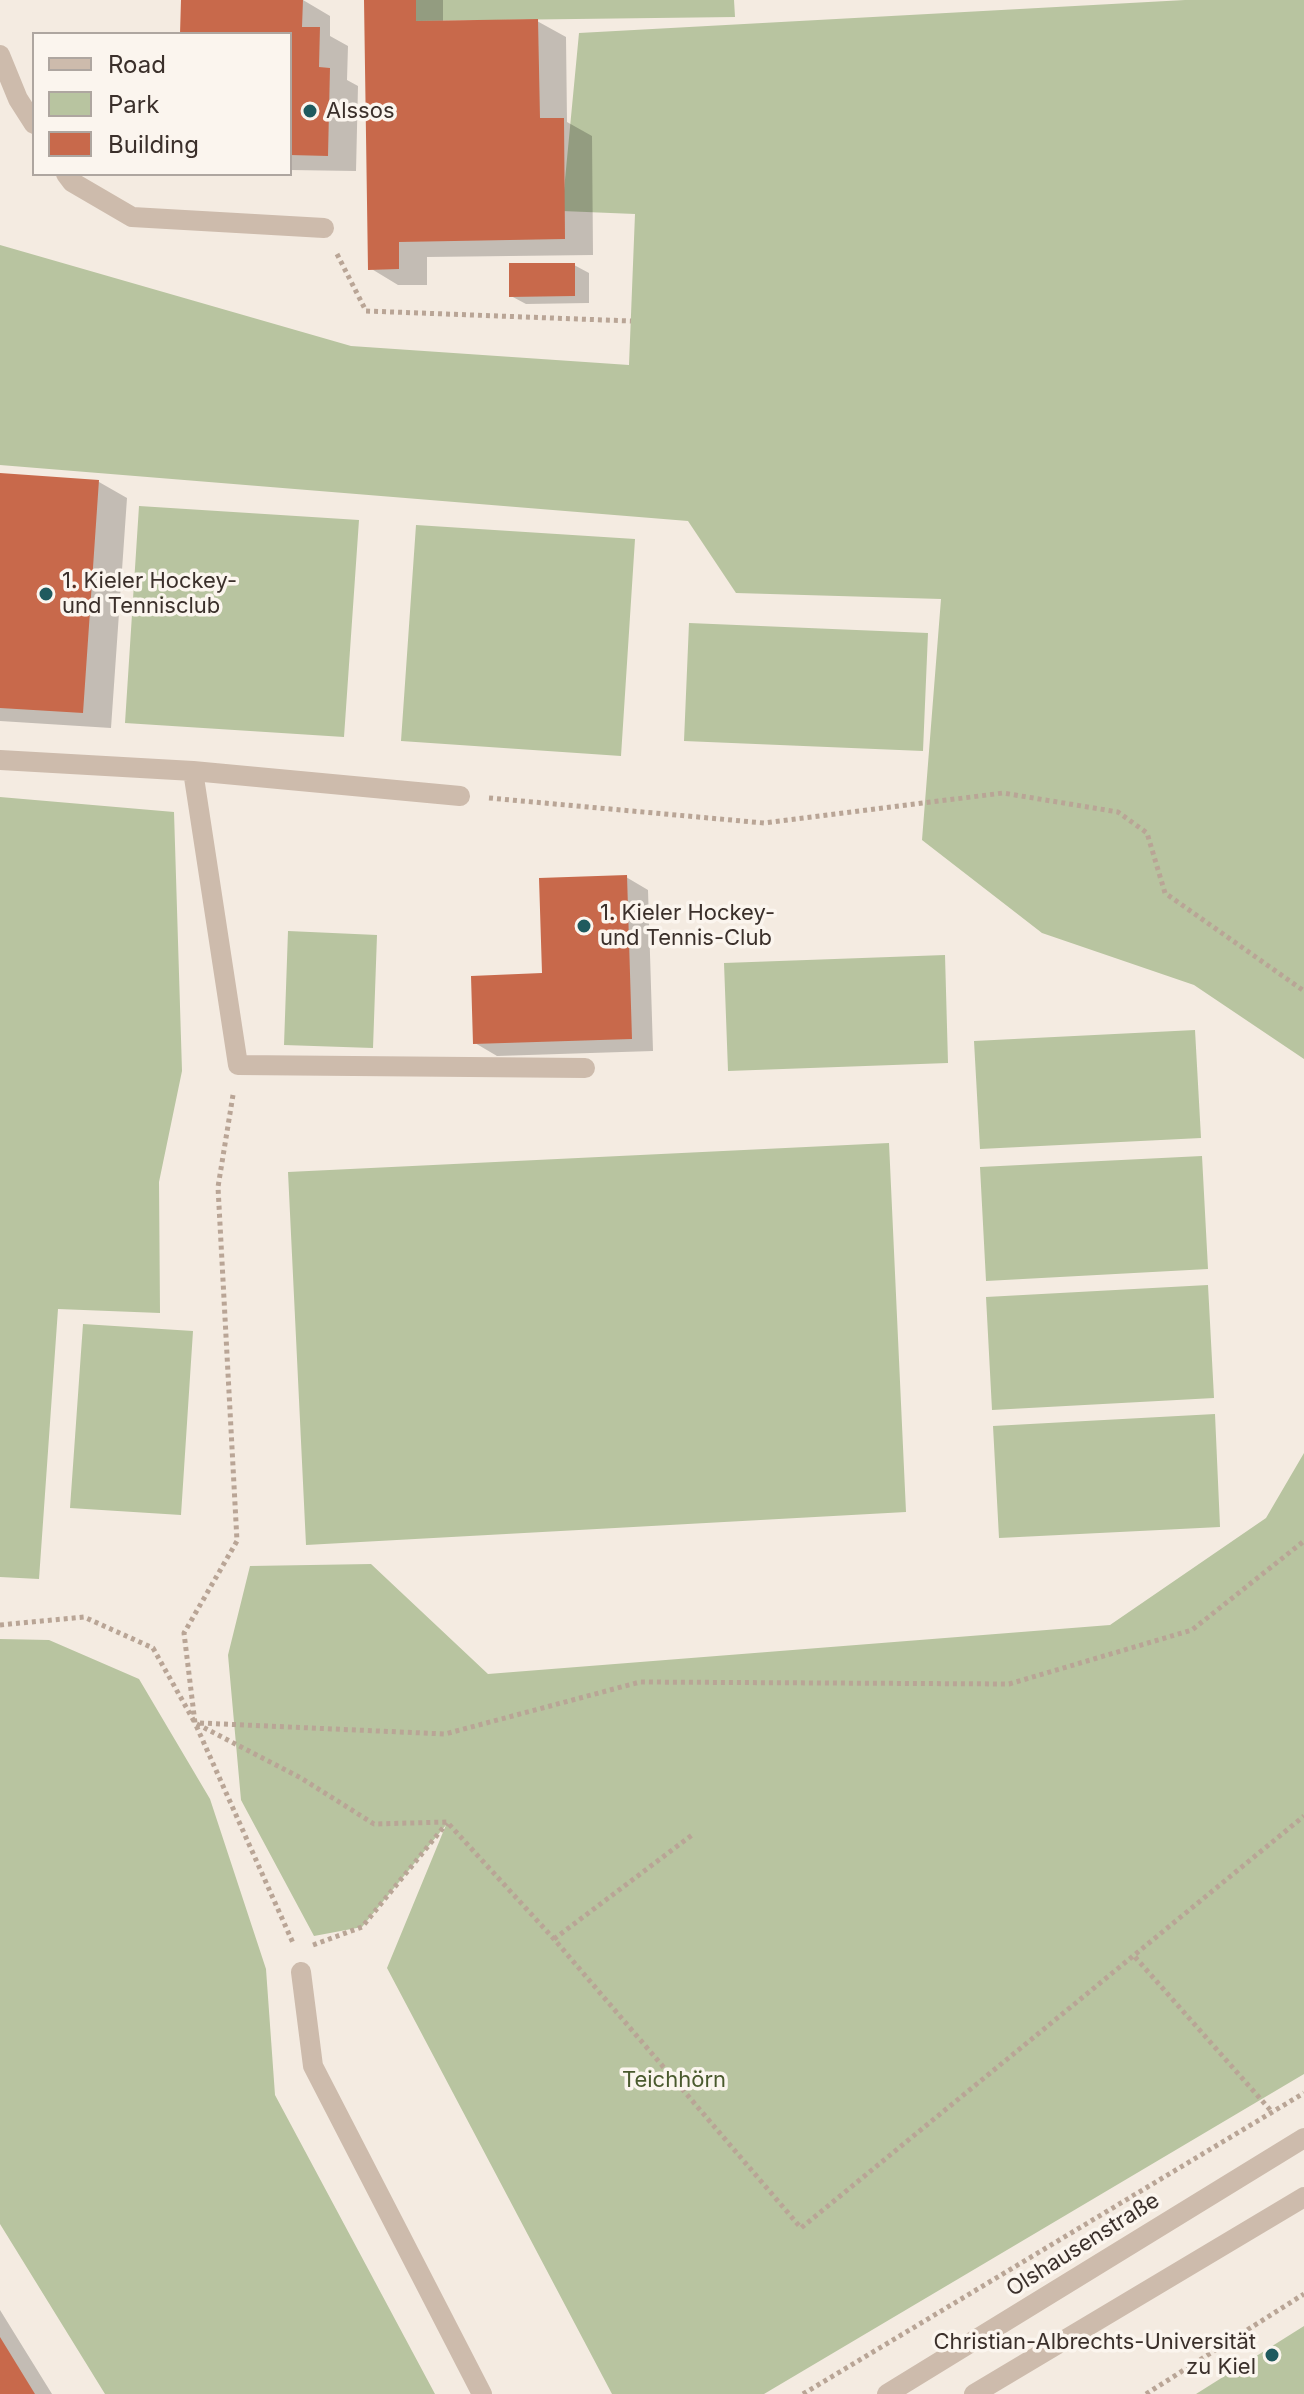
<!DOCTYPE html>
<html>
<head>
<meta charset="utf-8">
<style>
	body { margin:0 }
	#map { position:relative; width:1304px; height:2394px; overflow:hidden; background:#f4ebe1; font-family:Inter,sans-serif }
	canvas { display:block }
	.legend { position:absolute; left:32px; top:32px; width:260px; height:144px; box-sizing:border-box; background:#fbf5ee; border:2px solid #aea6a0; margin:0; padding:10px 14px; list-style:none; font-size:24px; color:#3b302b }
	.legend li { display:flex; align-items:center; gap:16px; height:40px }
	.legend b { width:40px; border:2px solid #aea6a0 }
</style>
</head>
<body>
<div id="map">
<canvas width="1304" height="2394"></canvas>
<ul class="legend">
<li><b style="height:10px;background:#cdbbac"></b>Road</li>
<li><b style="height:22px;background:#b8c4a0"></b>Park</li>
<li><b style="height:22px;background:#c8694b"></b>Building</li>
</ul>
</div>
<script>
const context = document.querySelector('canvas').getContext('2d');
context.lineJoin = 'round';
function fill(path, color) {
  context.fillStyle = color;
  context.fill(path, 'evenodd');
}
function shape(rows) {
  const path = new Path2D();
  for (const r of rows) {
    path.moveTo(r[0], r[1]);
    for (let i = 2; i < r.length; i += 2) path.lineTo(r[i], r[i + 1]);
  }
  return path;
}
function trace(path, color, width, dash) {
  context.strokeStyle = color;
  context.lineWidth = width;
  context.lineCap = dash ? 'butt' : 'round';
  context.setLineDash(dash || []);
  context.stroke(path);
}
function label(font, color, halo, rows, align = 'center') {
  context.font = font + ' Inter,sans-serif';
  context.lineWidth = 7;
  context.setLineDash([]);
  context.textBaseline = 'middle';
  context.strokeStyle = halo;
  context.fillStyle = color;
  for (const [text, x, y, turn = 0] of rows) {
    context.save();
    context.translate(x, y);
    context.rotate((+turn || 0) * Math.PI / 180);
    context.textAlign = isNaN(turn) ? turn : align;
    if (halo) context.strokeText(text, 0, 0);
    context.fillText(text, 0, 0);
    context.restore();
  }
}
fill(shape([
	[416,0,734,0,735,17,416,21],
	[1185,0,1304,0,1304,1059,1194,985,1042,933,922,840,941,599,736,593,688,521,0,465,0,245,351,346,629,365,635,214,562,211,579,33],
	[139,506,359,520,344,737,125,723],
	[416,525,635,539,621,756,401,741],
	[689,623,928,633,923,751,684,741],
	[0,797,174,812,182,1071,159,1182,160,1313,58,1309,39,1579,0,1577],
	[288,931,377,935,373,1048,284,1045],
	[945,955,948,1063,728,1071,724,963],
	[1195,1030,1201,1138,980,1149,974,1041],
	[889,1143,906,1512,306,1545,288,1172],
	[1202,1156,1208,1269,986,1281,980,1167],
	[1208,1285,1214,1398,992,1410,986,1297],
	[83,1324,193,1331,181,1515,70,1508],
	[1215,1414,1220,1527,999,1538,993,1426],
	[1304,1453,1304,2074,764,2394,612,2394,387,1968,446,1825,362,1927,314,1936,241,1800,228,1655,250,1566,371,1564,488,1674,1110,1625,1266,1518],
	[0,1639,49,1640,139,1679,210,1799,266,1969,275,2095,435,2394,105,2394,0,2224],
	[1304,2326,1304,2394,1196,2394]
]), '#b8c4a0');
fill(shape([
	[183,0,303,0,330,16,330,36,348,46,347,80,358,86,356,171,290,170,290,34,182,34],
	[366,0,443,0,443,23,537,21,566,37,567,122,592,136,593,255,427,257,427,285,398,285,370,268],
	[574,265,589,273,589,303,526,304,511,296],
	[0,475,99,482,127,498,111,728,0,721],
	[626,877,648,890,653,1051,497,1056,475,1043,544,975],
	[0,2310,52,2394,0,2394]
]), '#0003');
fill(shape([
	[181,0,303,0,302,27,320,27,319,67,330,68,328,156,290,155,290,34,180,34],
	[364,0,416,0,416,21,538,19,540,118,564,118,565,239,399,242,399,269,368,270],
	[509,263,575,263,575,296,509,297],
	[0,473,99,480,83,713,0,708],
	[627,875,632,1039,473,1044,471,976,542,973,539,878],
	[0,2337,35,2394,0,2394]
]), '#c8694b');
trace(shape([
	[337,254,366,311,631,321],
	[489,798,764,823,1003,793,1118,812,1147,833,1165,893,1304,991],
	[233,1095,218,1187,237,1541,184,1633,195,1723,293,1943],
	[0,1625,84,1617,153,1648,195,1723,301,1778,374,1824,447,1822,554,1939,801,2228,1304,1816],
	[200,1723,445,1734,640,1682,1009,1684,1192,1630,1304,1541],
	[554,1939,692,1835],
	[313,1945,362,1927,447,1823],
	[1135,1957,1273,2113],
	[803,2394,1304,2093],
	[1146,2394,1304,2294]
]), '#b9a596', 5, [4, 4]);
trace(shape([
	[0,55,18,99,34,124],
	[66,174,72,182,132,217,324,228],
	[0,760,193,771,238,1065,585,1068],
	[193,771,460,796],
	[301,1972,313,2066,482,2394],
	[887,2394,1304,2138],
	[974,2394,1304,2197]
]), '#cdbbac', 20);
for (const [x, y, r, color] of [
	[310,111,8,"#1f5a5e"],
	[46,594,8,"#1f5a5e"],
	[584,926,8,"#1f5a5e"],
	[1272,2355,8,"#1f5a5e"]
]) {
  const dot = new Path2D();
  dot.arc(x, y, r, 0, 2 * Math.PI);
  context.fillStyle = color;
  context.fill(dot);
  trace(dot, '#fbf5ee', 3);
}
label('22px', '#3b302b', '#fbf5ee', [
	["Alssos",326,111],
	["1. Kieler Hockey-",62,581],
	["und Tennisclub",62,606],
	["1. Kieler Hockey-",600,913],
	["und Tennis-Club",600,938],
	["Christian-Albrechts-Universität",1256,2342,"right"],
	["zu Kiel",1256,2367,"right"]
], 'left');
label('22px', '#4a5a2e', '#fbf5ee', [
	["Teichhörn",674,2080]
]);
label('22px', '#3b302b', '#fbf5ee', [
	["Olshausenstraße",1083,2245,-32]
]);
</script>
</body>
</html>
